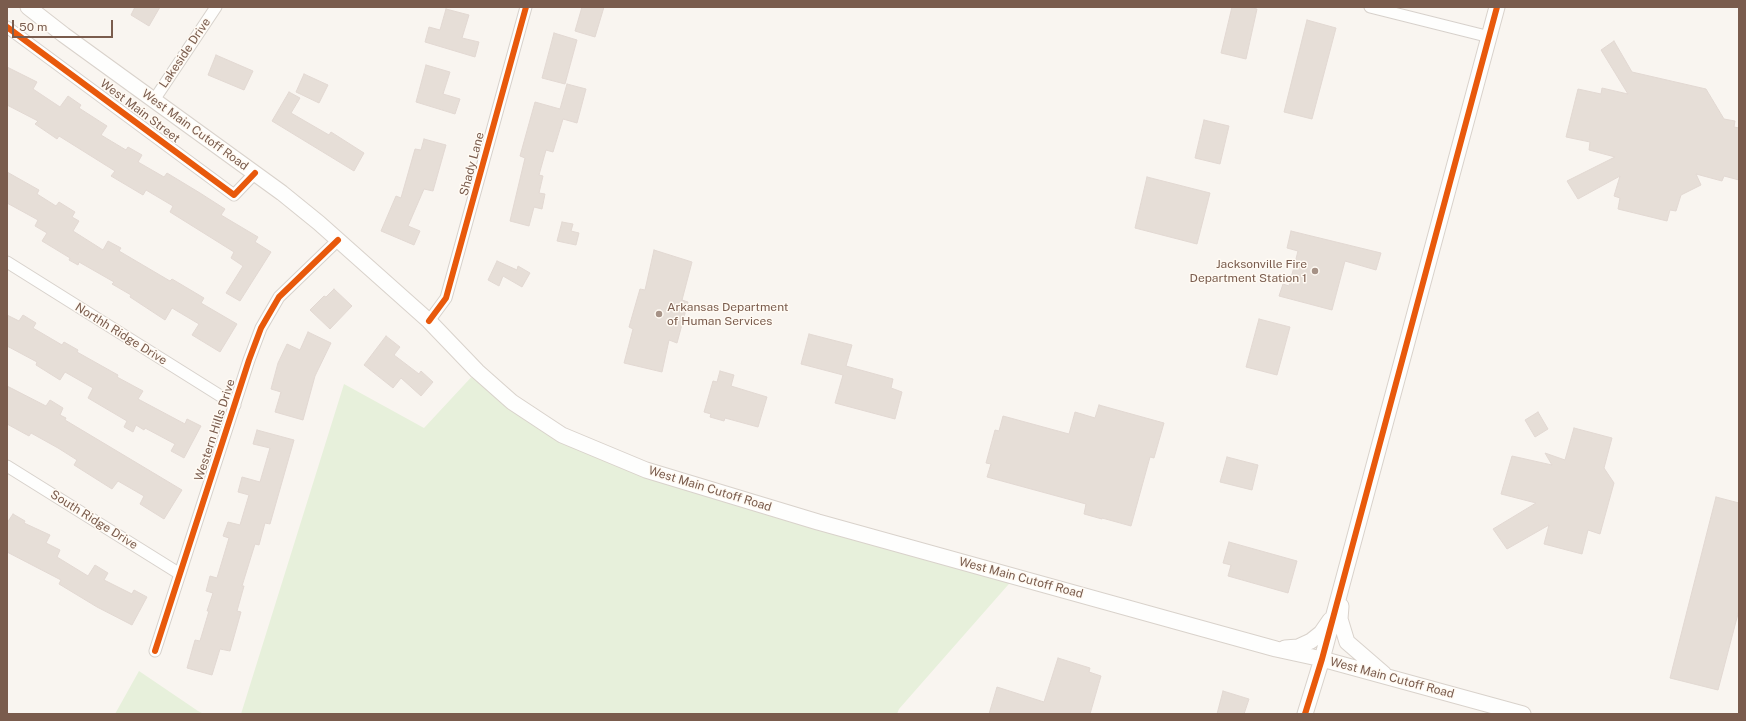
<!DOCTYPE html>
<html>
<head>
<meta charset="utf-8">
<style>
	body { margin:0 }
	#map { position:relative; width:1746px; height:721px; overflow:hidden; background:#f9f5f0; font-family:"Public Sans",sans-serif }
	canvas { display:block }
	.frame { position:absolute; inset:0; border:8px solid #7a5c4d; pointer-events:none }
	.scale { position:absolute; left:12px; top:20px; width:101px; height:18px; box-sizing:border-box; border:2px solid #7a5c4d; border-top:0; padding-left:5px; font-size:12px; line-height:14px; white-space:nowrap; color:#7a5c4d; -webkit-text-stroke:3px #fffaf3; paint-order:stroke }
</style>
</head>
<body>
<div id="map">
<canvas width="1746" height="721"></canvas>
<div class="frame"></div>
<div class="scale">50 m</div>
</div>
<script>
const context = document.querySelector('canvas').getContext('2d');
context.lineJoin = 'round';
function fill(path, color) {
  context.fillStyle = color;
  context.fill(path, 'evenodd');
}
function shape(rows) {
  const path = new Path2D();
  for (const r of rows) {
    path.moveTo(r[0], r[1]);
    for (let i = 2; i < r.length; i += 2) path.lineTo(r[i], r[i + 1]);
  }
  return path;
}
function trace(path, color, width, dash) {
  context.strokeStyle = color;
  context.lineWidth = width;
  context.lineCap = dash ? 'butt' : 'round';
  context.setLineDash(dash || []);
  context.stroke(path);
}
function label(font, color, halo, rows, align = 'center') {
  context.font = font + ' "Public Sans",sans-serif';
  context.lineWidth = 3;
  context.setLineDash([]);
  context.textBaseline = 'middle';
  context.strokeStyle = halo;
  context.fillStyle = color;
  for (const [text, x, y, turn = 0] of rows) {
    context.save();
    context.translate(x, y);
    context.rotate((+turn || 0) * Math.PI / 180);
    context.textAlign = isNaN(turn) ? turn : align;
    if (halo) context.strokeText(text, 0, 0);
    context.fillText(text, 0, 0);
    context.restore();
  }
}
fill(shape([
	[477,371,587,447,1015,577,899,709,897,714,241,714,344,384,424,428],
	[139,671,198,711,204,714,115,714]
]), '#e7f0db');
const building = shape([
	[135,7,160,7,149,26,131,15,135,7],
	[582,7,604,7,595,37,575,31,582,7],
	[1232,7,1248,7,1257,9,1246,59,1221,53,1232,7],
	[446,9,469,15,462,38,479,42,475,57,425,42,429,27,440,30,446,9],
	[1307,20,1336,28,1312,119,1284,112,1307,20],
	[554,33,577,40,565,84,542,78,554,33],
	[1614,41,1632,72,1706,89,1724,119,1735,121,1734,127,1739,128,1739,180,1724,176,1722,181,1696,174,1701,185,1681,195,1676,211,1670,210,1667,221,1618,209,1620,198,1614,196,1620,176,1578,199,1567,181,1615,157,1589,150,1590,142,1566,137,1578,89,1601,94,1602,88,1628,94,1601,50,1614,41],
	[216,55,253,71,244,90,208,75,216,55],
	[426,65,450,72,443,94,460,99,455,114,416,102,426,65],
	[7,67,37,82,33,89,60,107,68,96,81,105,79,108,107,126,101,135,126,150,128,147,142,155,138,162,164,177,167,173,200,193,225,209,221,215,258,237,255,242,271,252,240,301,226,293,243,266,231,258,234,252,170,212,173,206,146,190,143,195,111,176,115,171,59,136,57,139,35,124,38,121,7,105,7,67],
	[304,74,328,85,319,103,296,92,304,74],
	[567,84,586,89,577,123,563,119,553,152,546,150,539,175,543,176,539,193,545,194,542,209,534,207,529,226,510,221,525,158,520,156,535,102,560,109,567,84],
	[289,92,300,98,291,113,329,135,331,132,364,153,354,171,272,121,289,92],
	[1204,120,1229,126,1220,164,1195,158,1204,120],
	[424,139,446,145,433,191,424,189,408,226,420,231,414,245,381,231,396,196,401,198,415,149,421,150,424,139],
	[7,172,39,190,37,194,56,206,59,202,75,212,72,217,79,221,73,231,103,250,108,241,121,248,119,251,170,281,172,279,204,298,201,303,237,324,220,352,192,335,199,324,172,308,165,320,130,297,131,295,112,284,114,282,79,262,78,265,69,260,70,258,42,241,47,233,35,226,38,220,7,203,7,172],
	[1147,177,1210,193,1197,244,1135,228,1147,177],
	[562,222,573,224,571,231,579,233,576,245,557,241,562,222],
	[1291,231,1381,253,1376,270,1345,261,1332,310,1279,296,1283,284,1289,286,1298,251,1287,248,1291,231],
	[654,250,692,262,682,300,688,302,677,343,669,340,662,372,624,363,633,329,629,327,640,289,645,290,654,250],
	[497,261,517,270,518,266,530,273,522,287,503,276,499,286,488,280,497,261],
	[334,289,352,306,330,329,310,310,324,296,326,297,334,289],
	[7,315,19,321,23,315,36,323,33,328,62,345,64,342,78,350,77,352,118,375,117,377,143,391,138,399,185,424,187,419,201,426,184,458,171,451,175,444,145,428,144,430,136,425,133,432,124,427,127,421,88,398,93,388,65,372,60,380,36,365,37,362,7,346,7,315],
	[1259,319,1290,327,1277,375,1246,367,1259,319],
	[308,332,331,343,315,376,303,420,275,412,281,392,271,389,278,363,287,344,300,350,308,332],
	[809,334,852,345,846,366,893,379,891,388,902,392,895,419,835,403,843,375,801,364,809,334],
	[386,336,400,347,394,355,419,374,421,371,433,382,421,396,401,378,393,388,364,365,386,336],
	[720,371,734,375,731,386,767,397,758,427,725,418,724,421,710,417,711,414,704,412,713,381,717,382,720,371],
	[7,386,46,406,50,400,63,408,60,415,66,418,65,420,182,490,164,519,140,504,144,496,118,481,112,489,74,465,77,460,58,448,31,433,29,436,7,424,7,386],
	[1099,405,1164,423,1154,458,1150,457,1131,526,1102,518,1102,519,1084,514,1086,504,987,477,991,464,986,463,995,430,999,431,1003,416,1069,434,1075,412,1095,418,1099,405],
	[1538,412,1548,429,1535,437,1525,420,1538,412],
	[1574,428,1612,438,1604,468,1614,483,1600,534,1588,530,1582,554,1544,544,1549,525,1507,549,1493,529,1536,503,1501,494,1512,456,1552,465,1545,453,1565,460,1574,428],
	[257,430,294,440,270,524,265,523,259,545,255,544,242,586,244,586,237,611,241,612,230,651,220,649,212,675,187,668,195,640,200,641,209,611,207,611,213,593,206,591,210,576,217,578,229,538,223,536,228,522,240,525,249,495,238,492,242,477,260,482,270,448,253,444,257,430],
	[1227,457,1258,465,1252,490,1220,482,1227,457],
	[1716,497,1739,503,1739,610,1718,690,1670,678,1716,497],
	[13,514,25,521,24,523,50,535,46,543,60,550,57,557,88,576,95,565,108,573,104,580,132,594,134,590,147,597,132,625,97,607,59,584,61,580,7,552,7,523,13,514],
	[1229,542,1297,561,1288,593,1228,576,1231,565,1223,563,1229,542],
	[1058,658,1090,668,1089,672,1101,676,1090,714,989,714,997,687,1044,702,1058,658],
	[1223,691,1249,699,1244,714,1217,714,1223,691]
]);
fill(building, '#e6ded7');
trace(building, '#e2d8d2', 1);
const street = shape([
	[1370,7,1490,37],
	[7,27,234,195,255,173],
	[154,100,216,7],
	[7,262,235,405],
	[429,321,446,298,526,7],
	[7,466,180,574],
	[155,651,249,360,261,328,279,297,338,240]
]);
const secondary = shape([
	[28,7,64,35,282,193,319,223,429,321,477,371,512,402,562,435,646,470,818,522,1200,628,1276,649,1322,659,1523,714],
	[1341,606,1340,619,1347,642,1384,674],
	[1285,648,1298,647,1311,641,1321,633,1330,620],
	[1305,714,1322,659,1497,7]
]);
trace(street, '#d7d1cb', 13);
trace(secondary, '#d9d2cb', 17);
trace(street, '#fefefd', 11);
trace(secondary, '#fefefd', 15);
trace(shape([
	[7,27,234,195,255,173],
	[429,321,446,298,526,7],
	[155,651,249,360,261,328,279,297,338,240],
	[1305,714,1322,659,1497,7]
]), '#e8590c', 6);
for (const [x, y, r, color] of [
	[1315,271,4,"#a69286"],
	[659,314,4,"#a69286"]
]) {
  const dot = new Path2D();
  dot.arc(x, y, r, 0, 2 * Math.PI);
  context.fillStyle = color;
  context.fill(dot);
  trace(dot, '#fffaf3', 1.5);
}
label('12px', '#7a5c4d', '#fffaf3', [
	["Lakeside Drive",185,53,-56],
	["West Main Street",140,111,37],
	["West Main Cutoff Road",195,130,36],
	["Shady Lane",472,164,-75],
	["Northh Ridge Drive",121,334,32],
	["Western Hills Drive",215,430,-72],
	["West Main Cutoff Road",710,489,17],
	["South Ridge Drive",94,520,32],
	["West Main Cutoff Road",1021,578,15],
	["West Main Cutoff Road",1392,678,15]
]);
label('12px', '#7a5c4d', '#fffaf3', [
	["Jacksonville Fire",1307,264],
	["Department Station 1",1307,278],
	["Arkansas Department",667,307,"left"],
	["of Human Services",667,321,"left"]
], 'right');
</script>
</body>
</html>
